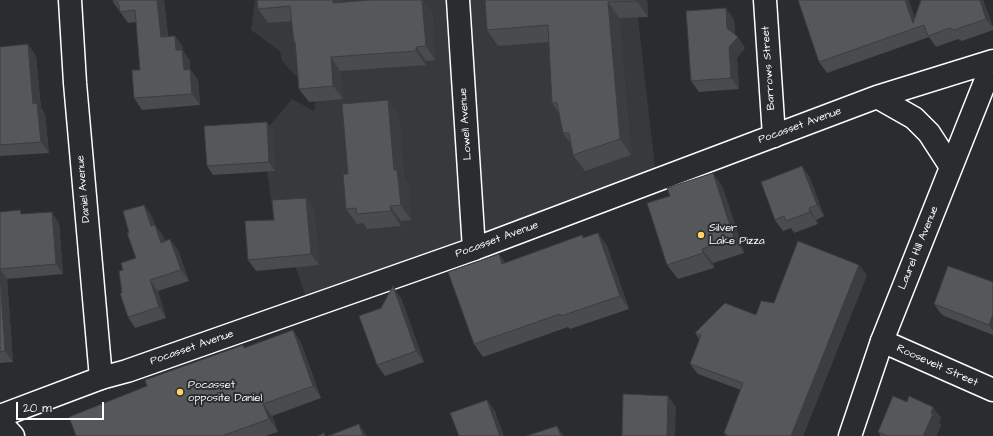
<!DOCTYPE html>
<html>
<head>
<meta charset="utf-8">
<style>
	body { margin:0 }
	#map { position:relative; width:993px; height:436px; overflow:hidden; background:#2a2d2e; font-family:"Architects Daughter",sans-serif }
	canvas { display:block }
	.scale { position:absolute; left:16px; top:402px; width:88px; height:18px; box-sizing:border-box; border:2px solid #fff; border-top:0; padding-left:5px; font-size:12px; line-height:14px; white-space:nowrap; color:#fff; -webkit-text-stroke:3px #2a2d2e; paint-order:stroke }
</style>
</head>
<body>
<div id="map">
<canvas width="993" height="436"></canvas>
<div class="scale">20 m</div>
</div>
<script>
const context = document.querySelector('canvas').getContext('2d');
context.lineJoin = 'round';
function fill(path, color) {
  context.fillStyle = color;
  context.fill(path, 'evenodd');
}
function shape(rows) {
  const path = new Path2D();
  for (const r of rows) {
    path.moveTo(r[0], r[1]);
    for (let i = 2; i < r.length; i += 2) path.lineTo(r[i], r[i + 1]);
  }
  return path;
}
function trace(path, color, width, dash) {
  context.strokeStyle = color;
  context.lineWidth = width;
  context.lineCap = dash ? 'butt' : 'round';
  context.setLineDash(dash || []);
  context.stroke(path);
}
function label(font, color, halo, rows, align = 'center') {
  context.font = font + ' "Architects Daughter",sans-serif';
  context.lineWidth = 4;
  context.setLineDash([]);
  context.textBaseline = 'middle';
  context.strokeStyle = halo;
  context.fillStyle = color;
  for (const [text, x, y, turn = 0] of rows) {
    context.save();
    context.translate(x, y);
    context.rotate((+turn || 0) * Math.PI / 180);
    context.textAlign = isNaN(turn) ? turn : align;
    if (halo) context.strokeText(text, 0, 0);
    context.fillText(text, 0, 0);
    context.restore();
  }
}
fill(shape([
	[255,0,636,0,657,185,308,303,287,242,275,227,262,135,292,99,314,111,316,97,282,61,280,51,251,30]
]), '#373a3b');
const street = shape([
	[70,0,75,83,101,378],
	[458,0,474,249],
	[765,0,774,136],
	[882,341,993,390],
	[0,422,13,436]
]);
const secondary = shape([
	[877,97,914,118,929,133,951,167],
	[0,416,101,378,127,371,474,249,877,97,993,61],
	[850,436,882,341,993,62]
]);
trace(street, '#fff', 25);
trace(secondary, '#fff', 25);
trace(street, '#2a2d2e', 22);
trace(secondary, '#2a2d2e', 22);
fill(shape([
	[113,0,164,0,168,36,175,36,183,47,183,51,190,61,190,69,198,80,200,105,142,110,134,98,140,70,136,22,128,23,113,2],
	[371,0,423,0,432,13,435,60,426,61,426,65,340,71,343,99,309,102,299,89,295,45,294,42,292,21,268,23,258,9],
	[485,0,647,0,648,17,619,18,631,155,585,171,573,155,572,145,563,133,559,113,552,103,549,42,498,46,487,30],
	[983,0,993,27,993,30,962,41,958,39,936,47,929,37,827,73,819,62,915,18],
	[734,19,735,35,745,48,737,58,739,89,699,92,691,81],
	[0,47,36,56,41,108,45,114,49,153,0,156],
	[388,100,399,115,404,179,408,185,411,220,401,221,401,226,367,229,363,223,357,224,346,209,348,174],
	[273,131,275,171,213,175,207,166],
	[802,166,810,178,824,216,816,220,818,224,794,233,791,228,783,231,775,220],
	[713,173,723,188,744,253,713,263,714,268,678,279,667,265,670,196],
	[306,198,314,209,319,265,256,271,248,260,274,220],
	[0,212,22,214,59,223,63,274,7,279,13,362,0,363],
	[152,216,155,225,163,236,165,241,178,250,189,281,158,291,166,318,135,328,128,317,122,293,123,270,136,258,129,233],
	[598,233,607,246,629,309,570,329,568,327,483,357,474,344,505,263,582,235,584,238],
	[867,275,803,436,726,436,724,433,741,390,698,374,690,364,700,340,695,333,756,315,774,303],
	[993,282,993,335,942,315,934,304],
	[401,298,424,362,385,376,377,365,381,308],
	[293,330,301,343,321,398,272,416,278,432,265,436,76,436,244,348],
	[941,418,939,423,941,425,936,436,881,436,878,432]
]), '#494b4c');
fill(shape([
	[157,0,164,0,169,48,161,37],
	[333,0,342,0,343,17,333,3],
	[422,0,423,0,432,13,435,60,426,46],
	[637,0,647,0,648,17,637,1],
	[905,0,909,0,918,27,913,23],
	[980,0,983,0,993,29,986,19],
	[608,2,619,18,631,155,620,139],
	[726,8,734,19,735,39,727,28],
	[175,36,183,47,183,51,190,61,190,69,198,80,200,105,192,94,176,50],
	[738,37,745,48,737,58,739,89,731,78,729,47],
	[28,44,36,56,41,108,45,114,49,153,41,142,33,104],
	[416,47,426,61,426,65,416,51],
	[331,57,340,71,343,99,333,86],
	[388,100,399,115,404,179,408,185,411,220,401,205,394,170],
	[267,122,273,131,275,171,269,162],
	[802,166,810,178,824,216,817,205],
	[713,173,723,188,744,253,734,238],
	[306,198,314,209,319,265,311,254],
	[144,205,152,216,156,229,155,225,163,236,168,254,161,243,151,226],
	[390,206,401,221,401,226,391,211],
	[809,208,816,220,818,224,810,212],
	[52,212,59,223,63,274,56,264],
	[598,233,607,246,629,309,620,296],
	[170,239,178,250,189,281,181,270],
	[702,249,713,263,714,268,703,253],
	[499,254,508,266,502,264],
	[859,265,867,275,803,436,791,436],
	[0,269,7,279,13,362,5,351],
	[150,280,158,291,166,318,159,307],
	[393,286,401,298,424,362,416,351],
	[993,314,993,331,989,325],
	[293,330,301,343,321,398,313,386],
	[668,396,676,407,675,436,667,436],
	[487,400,495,411,504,436,500,436],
	[263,404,272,416,278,432,269,419],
	[933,407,941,418,939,423,941,425,936,436,923,436],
	[359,424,366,435,367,436,363,436],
	[557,426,564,436,561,436]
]), '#3c3d3e');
const building = shape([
	[113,0,157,0,161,37,175,36,176,50,182,50,184,70,190,69,192,94,134,98,132,70,140,70,135,10,120,12,118,2,113,2,113,0],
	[257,0,333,0,333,3,371,0,422,0,426,46,416,47,416,51,331,57,333,86,299,89,295,42,294,42,290,6,258,9,257,0],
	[485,0,637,0,637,1,608,2,620,139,573,155,569,133,563,133,557,103,552,103,548,25,487,30,485,0],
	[798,0,905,0,913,23,921,0,980,0,986,19,954,30,950,28,928,36,924,25,819,62,798,0],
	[726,8,727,28,738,37,729,47,731,78,691,81,686,11,726,8],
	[28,44,33,104,37,103,41,142,0,145,0,47,28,44],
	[388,100,394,170,397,170,401,205,390,206,391,211,357,214,356,208,346,209,343,174,348,174,342,104,388,100],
	[267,122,269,162,207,166,204,126,267,122],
	[802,166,817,205,809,208,810,212,786,221,784,216,775,220,761,182,802,166],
	[713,173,734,238,702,249,703,253,667,265,647,203,670,196,667,188,713,173],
	[306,198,311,254,248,260,245,221,274,220,272,200,306,198],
	[144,205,151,226,155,225,161,243,170,239,181,270,150,280,159,307,128,317,120,293,122,293,119,271,123,270,121,263,136,258,127,233,129,233,123,211,144,205],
	[20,210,21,214,52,212,56,264,0,269,0,212,20,210],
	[598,233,620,296,561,316,560,314,474,344,448,272,499,254,502,264,582,235,583,238,598,233],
	[798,241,859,265,791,436,726,436,727,434,724,433,743,383,690,364,701,335,695,333,725,303,756,315,761,301,774,303,798,241],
	[948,266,993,282,993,314,989,325,934,304,948,266],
	[0,273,5,351,0,352,0,273],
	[393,286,416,351,377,365,359,316,381,308,393,286],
	[293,330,313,386,263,404,269,419,222,436,76,436,69,417,147,386,145,380,243,345,244,348,293,330],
	[623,394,668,396,667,436,622,436,623,394],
	[893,396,907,402,909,396,933,407,931,413,933,414,923,436,888,436,878,432,893,396],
	[487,400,500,436,459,436,450,413,487,400],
	[359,424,363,436,328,436,359,424],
	[557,426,561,436,526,436,557,426],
	[324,433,325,436,317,436,324,433]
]);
fill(building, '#555758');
trace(building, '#3c3d3e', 1);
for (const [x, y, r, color] of [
	[701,235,4,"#ffd166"],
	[180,392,4,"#ffd166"]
]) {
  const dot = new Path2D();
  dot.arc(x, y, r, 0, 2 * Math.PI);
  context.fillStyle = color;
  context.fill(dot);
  trace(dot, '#2a2d2e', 1.5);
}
label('11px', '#fff', '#2a2d2e', [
	["Barrows Street",769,68,-94],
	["Lowell Avenue",466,124,-94],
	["Pocasset Avenue",800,126,-20],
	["Daniel Avenue",84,189,-95],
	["Pocasset Avenue",497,240,-20],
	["Laurel Hill Avenue",919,248,-68],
	["Pocasset Avenue",192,348,-19],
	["Roosevelt Street",937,366,24]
]);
label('11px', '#fff', '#2a2d2e', [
	["Silver",709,229],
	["Lake Pizza",709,242],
	["Pocasset",188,386],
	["opposite Daniel",188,399]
], 'left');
</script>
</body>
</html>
